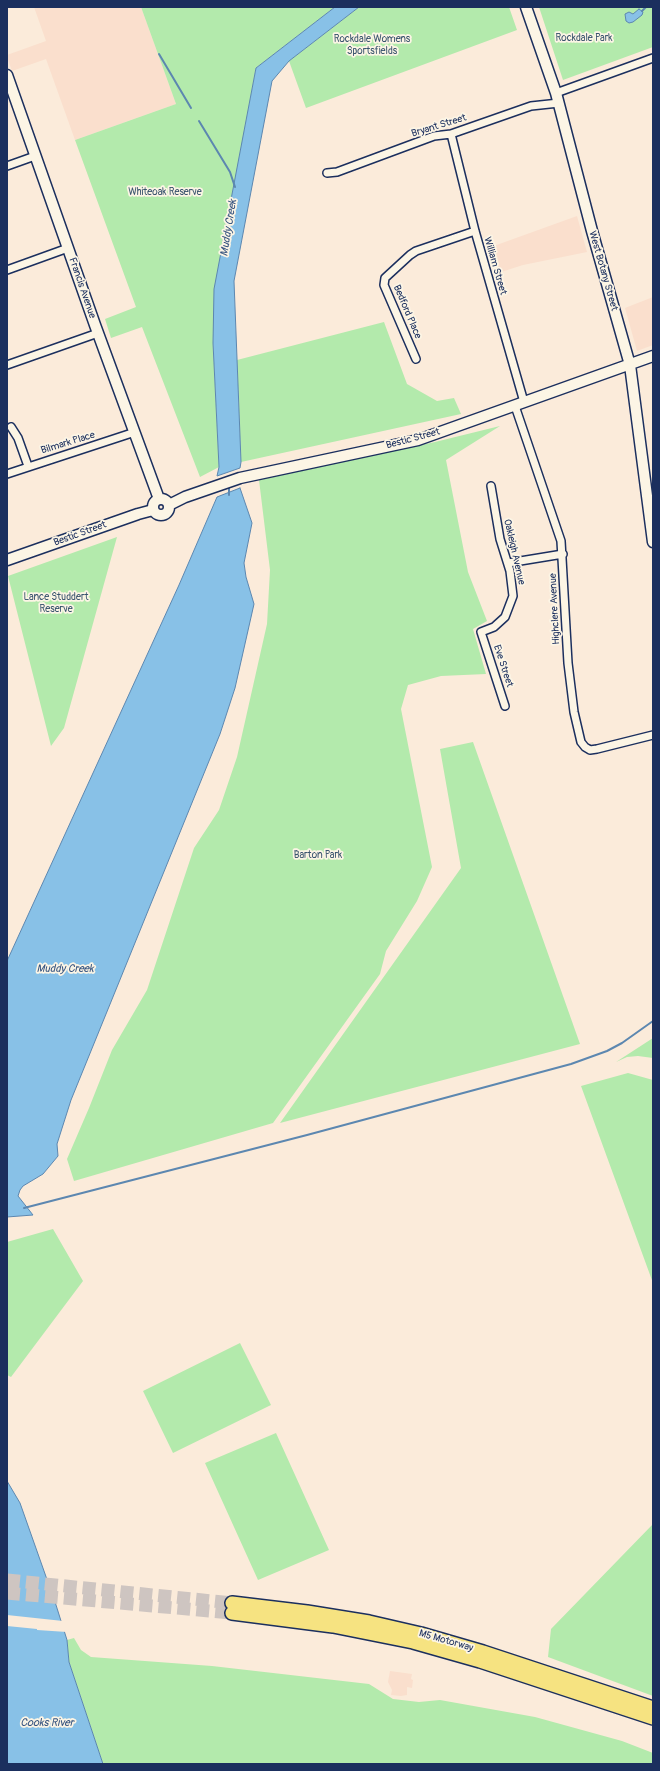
<!DOCTYPE html>
<html>
<head>
<meta charset="utf-8">
<style>
	body { margin:0 }
	#map { position:relative; width:660px; height:1771px; overflow:hidden; background:#fbebda; font-family:Pangolin,sans-serif }
	canvas { display:block }
	.frame { position:absolute; inset:0; border:8px solid #1b2f5e; pointer-events:none }
</style>
</head>
<body>
<div id="map">
<canvas width="660" height="1771"></canvas>
<div class="frame"></div>
</div>
<script>
const context = document.querySelector('canvas').getContext('2d');
context.lineJoin = 'round';
function fill(path, color) {
  context.fillStyle = color;
  context.fill(path, 'evenodd');
}
function shape(rows) {
  const path = new Path2D();
  for (const r of rows) {
    if (r.length === 3) {
      path.moveTo(r[0] + r[2], r[1]);
      path.arc(r[0], r[1], r[2], 0, 2 * Math.PI);
      continue;
    }
    path.moveTo(r[0], r[1]);
    for (let i = 2; i < r.length; i += 2) path.lineTo(r[i], r[i + 1]);
  }
  return path;
}
function trace(path, color, width, dash) {
  context.strokeStyle = color;
  context.lineWidth = width;
  context.lineCap = dash ? 'butt' : 'round';
  context.setLineDash(dash || []);
  context.stroke(path);
}
function label(font, color, halo, rows, align = 'center') {
  context.font = font + ' Pangolin,sans-serif';
  context.lineWidth = 3.5;
  context.setLineDash([]);
  context.textBaseline = 'middle';
  context.strokeStyle = halo;
  context.fillStyle = color;
  for (const [text, x, y, turn = 0] of rows) {
    context.save();
    context.translate(x, y);
    context.rotate((+turn || 0) * Math.PI / 180);
    context.textAlign = isNaN(turn) ? turn : align;
    if (halo) context.strokeText(text, 0, 0);
    context.fillText(text, 0, 0);
    context.restore();
  }
}
fill(shape([
	[34,7,141,7,176,104,75,140,46,59,12,71,7,57,7,55,46,41],
	[577,216,587,252,523,265,498,273,491,247],
	[653,297,653,345,637,351,625,308],
	[390,1671,412,1674,411,1679,413,1680,412,1688,407,1687,407,1695,401,1696,391,1695,392,1690,388,1682]
]), '#fadfcd');
fill(shape([
	[141,7,335,7,256,68,237,172,213,343,219,467,200,477,142,327,111,338,105,319,136,307,75,140,176,104],
	[359,7,509,7,517,30,306,108,289,61],
	[539,7,653,7,653,47,563,80],
	[384,322,407,384,437,401,454,398,461,414,241,462,237,360],
	[500,426,446,460,468,572,487,621,473,629,486,674,441,676,408,685,401,709,432,867,417,901,386,951,380,974,273,1123,74,1181,67,1159,89,1108,112,1050,147,990,194,848,219,810,237,757,267,624,270,570,259,480,435,442],
	[117,537,64,728,51,746,8,576],
	[473,742,580,1044,280,1123,461,868,440,749],
	[653,1038,653,1058,638,1056,627,1057,616,1062],
	[628,1073,653,1080,653,1283,581,1086],
	[53,1229,83,1281,11,1377,7,1375,7,1242],
	[240,1343,271,1405,173,1453,143,1391],
	[276,1433,329,1550,258,1580,205,1463],
	[653,1524,653,1696,548,1657,551,1629],
	[74,1638,81,1650,91,1657,212,1666,369,1684,393,1699,419,1702,440,1700,535,1717,622,1741,653,1753,653,1764,103,1764,69,1662,67,1640]
]), '#b3eaac');
const water = shape([
	[335,7,359,7,289,61,272,81,234,281,241,462,240,468,217,476,219,467,213,343,214,289,256,68,335,7],
	[639,9,643,12,642,15,633,22,629,23,626,21,625,14,629,12,633,14,639,9],
	[240,488,252,523,244,563,246,577,254,604,235,688,220,734,71,1100,57,1144,58,1156,43,1174,23,1186,20,1190,18,1196,33,1215,7,1217,7,961,179,585,217,497,240,488],
	[7,1481,20,1503,56,1605,67,1640,69,1662,103,1764,7,1764,7,1481]
]);
fill(water, '#88c1e7');
trace(water, '#5c87b0', 1);
fill(shape([
	[7,1615,63,1621,67,1632,37,1630,37,1629,7,1626]
]), '#fbebda');
trace(shape([
	[642,11,646,7],
	[159,54,191,108],
	[199,121,230,172,235,187],
	[229,485,229,495],
	[24,1208,307,1135,571,1064,607,1051,622,1043,653,1021]
]), '#5c87b0', 2);
trace(shape([
	[7,1580,232,1603],
	[7,1593,232,1613]
]), '#cec5c1', 13, [13, 6]);
const street = shape([
	[556,93,653,58],
	[451,134,475,231,524,402],
	[7,166,35,156],
	[327,173,337,172,434,136,451,134,531,106,559,103],
	[7,270,68,248],
	[416,359,384,285,385,278,410,255,416,251,475,231],
	[7,365,98,333],
	[515,406,561,541,568,663,574,712,581,742,585,747,590,750,597,749,653,735],
	[11,427,18,438,28,466],
	[7,474,135,432],
	[491,486,500,539,510,571,513,596,505,617,494,627,481,632,505,706],
	[508,563,563,554]
]);
const secondary = shape([
	[526,7,556,93,592,231,630,365,653,542],
	[7,75,95,325,159,499],
	[161,507,8],
	[169,505,185,497,240,478,418,440,653,356],
	[7,560,138,514,153,510]
]);
const highway = shape([
	[232,1603,307,1612,369,1622,421,1634,483,1652,653,1708],
	[232,1613,333,1626,413,1642,480,1661,653,1718]
]);
trace(street, '#1b2f5e', 10);
trace(secondary, '#1b2f5e', 13);
trace(highway, '#1b2f5e', 16);
trace(street, '#fcf5e5', 7);
trace(secondary, '#fcf5e5', 10);
trace(highway, '#f6e381', 13);
label('10px', '#39546e', '#fcf5e5', [
	["Rockdale Park",584,38],
	["Rockdale Womens",372,39],
	["Sportsfields",372,51],
	["Whiteoak Reserve",165,192],
	["Lance Studdert",56,597],
	["Reserve",56,609],
	["Barton Park",318,855]
]);
label('10px', '#1b2f5e', '#fcf5e5', [
	["Bryant Street",439,126,-17],
	["William Street",495,266,74],
	["West Botany Street",603,271,74],
	["Francis Avenue",82,288,71],
	["Bedford Place",407,312,67],
	["Bestic Street",413,439,-15],
	["Bilmark Place",68,443,-17],
	["Bestic Street",80,534,-20],
	["Oakleigh Avenue",514,552,77],
	["Highclere Avenue",555,609,-93],
	["Eve Street",503,666,72],
	["M5 Motorway",446,1641,16]
]);
label('italic 11px', '#365480', '#fcf5e5', [
	["Muddy Creek",229,228,-81],
	["Muddy Creek",65,969],
	["Cooks River",47,1723]
]);
</script>
</body>
</html>
